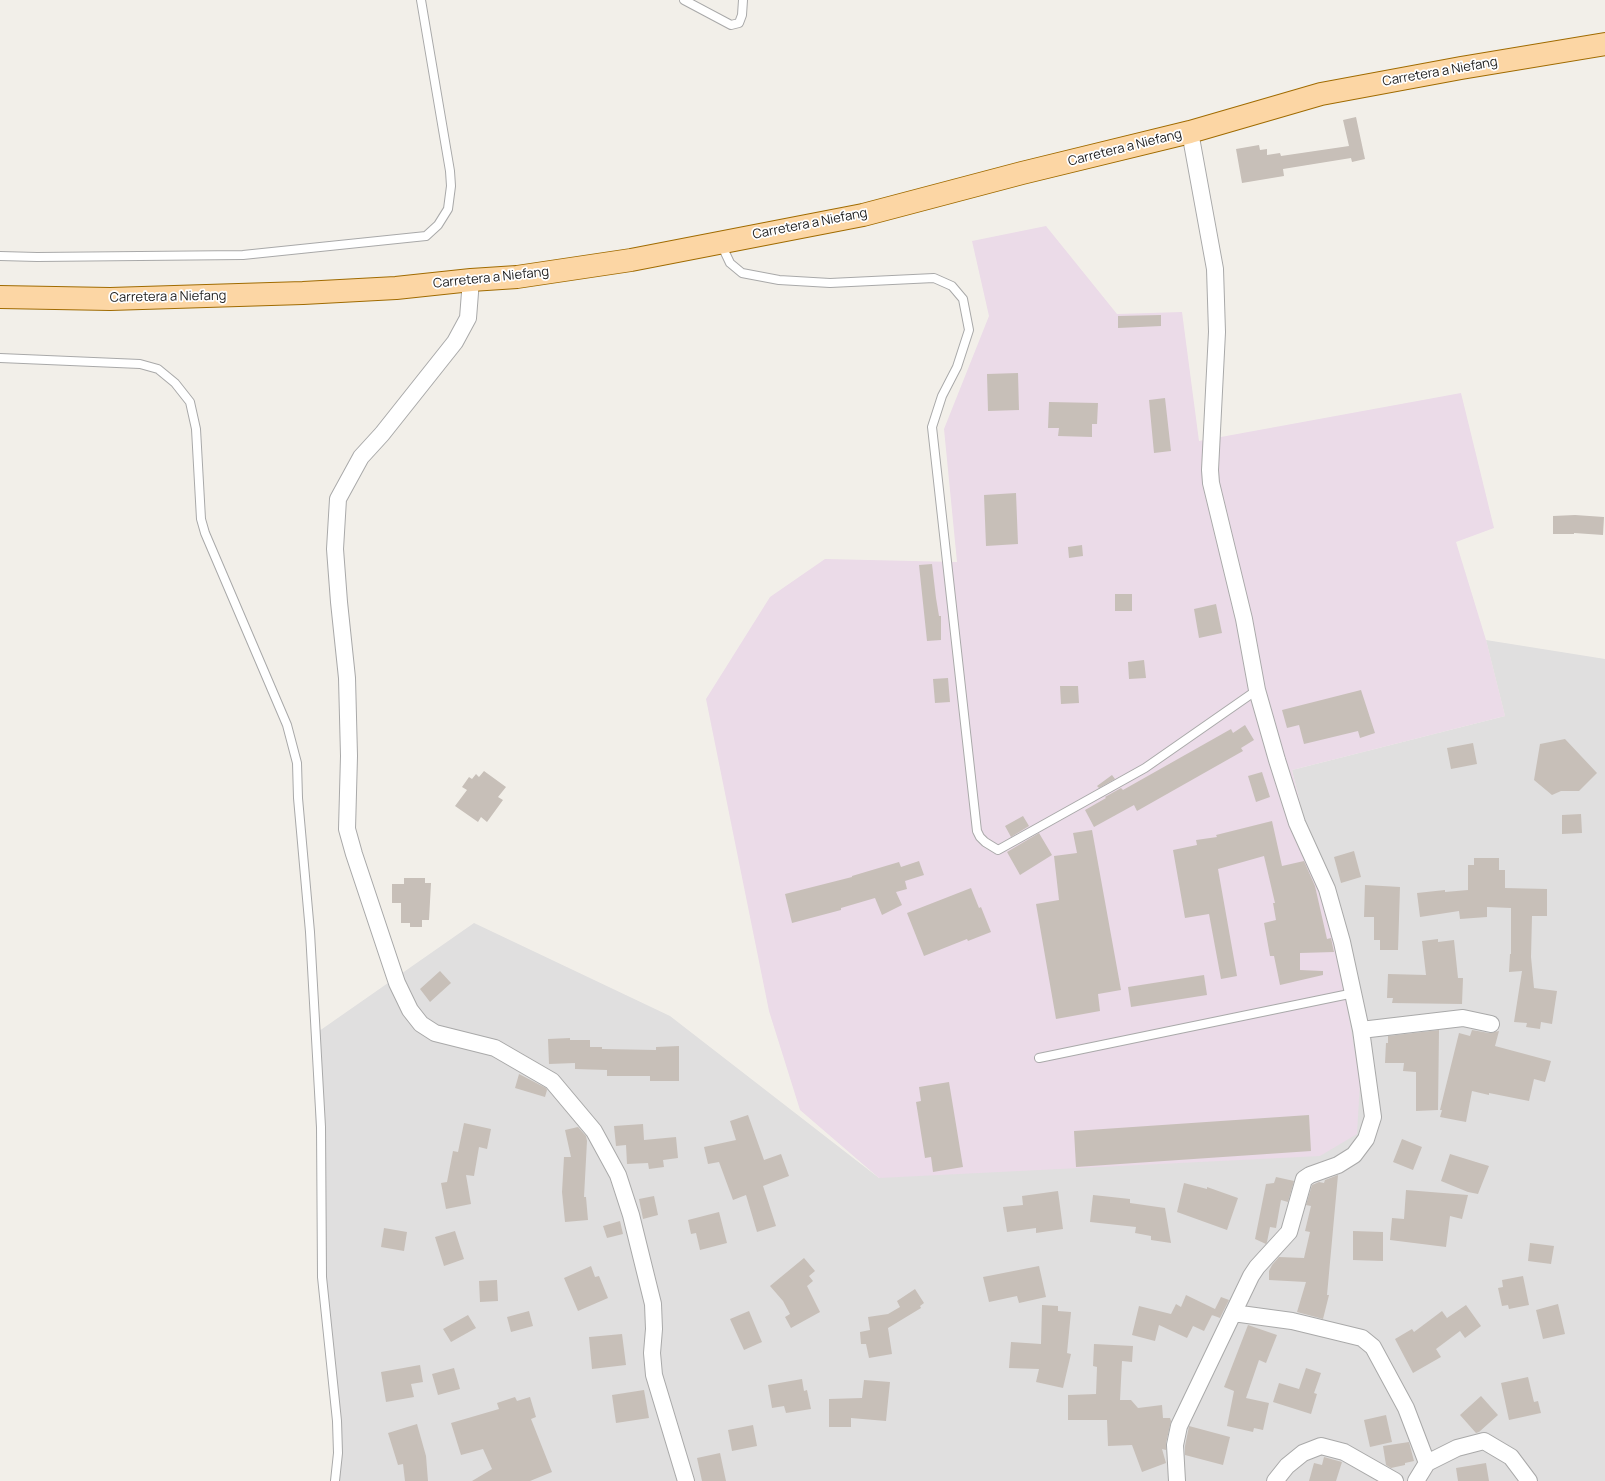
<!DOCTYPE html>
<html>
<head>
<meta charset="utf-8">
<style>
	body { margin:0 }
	canvas { display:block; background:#f2efe9 }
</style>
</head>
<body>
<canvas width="1605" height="1481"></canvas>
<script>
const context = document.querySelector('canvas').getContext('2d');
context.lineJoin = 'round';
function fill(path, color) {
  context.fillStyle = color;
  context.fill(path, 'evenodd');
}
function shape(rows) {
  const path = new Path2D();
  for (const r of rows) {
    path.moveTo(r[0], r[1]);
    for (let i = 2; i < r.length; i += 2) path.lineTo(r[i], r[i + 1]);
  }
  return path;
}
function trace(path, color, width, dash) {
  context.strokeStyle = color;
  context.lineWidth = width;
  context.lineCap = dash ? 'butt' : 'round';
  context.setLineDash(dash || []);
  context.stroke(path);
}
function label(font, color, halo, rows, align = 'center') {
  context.font = font + ' Manrope,sans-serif';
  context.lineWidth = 3.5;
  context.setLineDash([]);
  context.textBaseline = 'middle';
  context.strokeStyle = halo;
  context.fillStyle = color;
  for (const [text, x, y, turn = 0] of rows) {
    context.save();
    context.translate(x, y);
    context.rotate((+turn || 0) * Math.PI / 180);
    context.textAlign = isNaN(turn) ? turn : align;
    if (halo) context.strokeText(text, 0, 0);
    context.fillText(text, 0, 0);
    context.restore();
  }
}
fill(shape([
	[1486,640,1605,659,1605,1481,332,1481,337,1419,321,1248,312,1036,474,923,670,1016,879,1178,1341,972,1292,770,1505,716]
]), '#e0dfdf');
fill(shape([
	[1046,226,1117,314,1182,312,1199,441,1461,393,1494,528,1456,542,1486,640,1505,716,1292,770,1341,972,1360,1082,1357,1134,1320,1156,879,1178,800,1110,769,1011,706,699,770,597,825,559,957,562,944,429,989,316,972,241]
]), '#ebdbe8');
fill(shape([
	[1356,117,1365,159,1352,162,1351,158,1283,169,1284,176,1242,183,1236,149,1259,145,1260,150,1267,149,1267,155,1280,153,1281,156,1349,146,1343,120],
	[1161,315,1161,326,1118,328,1118,316],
	[1018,373,1019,410,988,411,987,374],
	[1165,398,1171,451,1154,453,1149,400],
	[1049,402,1098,403,1097,424,1092,424,1092,437,1058,436,1059,428,1048,428],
	[1016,493,1018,544,986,546,984,495],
	[1575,515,1604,517,1603,535,1574,533,1574,534,1553,534,1553,516],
	[1082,545,1083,556,1069,558,1068,547],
	[932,564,936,598,939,616,941,616,941,640,927,641,919,565],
	[1115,594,1132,594,1132,611,1115,611],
	[1216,604,1222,633,1199,638,1194,609],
	[1144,660,1146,678,1129,679,1128,662],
	[948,678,950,702,935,703,933,679],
	[1060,686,1078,686,1079,703,1061,704],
	[1361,690,1375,733,1360,738,1358,731,1304,744,1299,725,1287,728,1282,710],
	[1245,725,1254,740,1241,748,1243,751,1137,811,1134,805,1094,827,1085,810,1106,798,1105,797,1121,788,1123,790,1231,729,1233,733],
	[1565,739,1597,773,1579,791,1561,791,1552,795,1534,780,1540,744],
	[1473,743,1477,764,1451,769,1447,748],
	[484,771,506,787,498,797,503,800,487,822,481,817,478,822,455,806,467,790,462,787,469,777,472,779,476,774,479,777],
	[1262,772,1270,797,1256,802,1248,776],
	[1112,775,1115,779,1099,788,1097,786],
	[1581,814,1582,833,1562,834,1562,815],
	[1023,816,1029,826,1011,837,1005,826],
	[1272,821,1282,866,1304,861,1315,886,1327,939,1331,938,1334,952,1300,953,1300,970,1323,971,1323,975,1280,985,1274,956,1270,956,1264,923,1276,920,1273,903,1275,903,1264,856,1218,869,1237,976,1221,979,1209,914,1185,918,1173,850,1197,845,1196,840,1217,837,1216,835],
	[1092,830,1121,990,1098,994,1100,1011,1056,1019,1036,904,1059,900,1054,856,1077,853,1073,833],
	[1039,833,1052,855,1020,875,1007,852],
	[1354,851,1361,877,1341,883,1334,857],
	[1474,858,1499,858,1499,870,1505,870,1505,888,1547,889,1547,916,1532,916,1531,957,1534,988,1557,991,1552,1024,1541,1022,1540,1029,1526,1027,1527,1023,1514,1022,1522,971,1509,972,1510,954,1511,954,1511,908,1487,907,1487,917,1460,919,1459,911,1420,917,1417,893,1445,890,1445,892,1468,890,1468,865,1474,865],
	[919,861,924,875,905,881,907,889,896,892,902,905,882,915,875,898,841,908,841,910,792,923,785,894,852,877,852,876,899,862,901,867],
	[404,878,425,878,425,883,431,883,429,920,422,920,422,927,410,927,410,923,401,923,401,903,392,903,392,884,404,884],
	[1365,885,1400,887,1398,950,1380,950,1380,940,1374,940,1374,917,1364,917],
	[971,888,979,908,981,907,991,932,968,941,967,939,924,956,907,913],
	[1438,939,1438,942,1454,940,1458,978,1463,978,1462,1004,1392,1003,1393,998,1387,998,1388,974,1426,975,1422,941],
	[440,971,451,983,430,1002,420,989],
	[1204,975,1207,995,1131,1007,1128,987],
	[1439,1030,1438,1110,1416,1111,1416,1072,1403,1071,1404,1063,1385,1063,1386,1043,1388,1043,1388,1036],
	[1472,1030,1489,1033,1499,1031,1495,1046,1551,1061,1545,1082,1534,1079,1529,1101,1489,1093,1489,1095,1472,1091,1466,1122,1440,1117,1442,1110,1440,1110,1459,1033,1470,1036],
	[570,1038,570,1040,590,1040,590,1047,602,1047,602,1049,656,1050,656,1047,679,1046,679,1081,650,1081,650,1076,607,1076,607,1070,575,1069,575,1063,549,1064,548,1039],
	[519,1074,546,1088,547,1090,545,1097,515,1088],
	[949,1082,963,1167,933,1172,931,1157,925,1158,916,1102,921,1101,919,1087],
	[748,1115,764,1160,781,1154,789,1176,763,1186,776,1226,757,1232,746,1195,733,1200,719,1162,708,1164,704,1147,736,1140,730,1121],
	[1309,1115,1311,1151,1076,1167,1074,1131],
	[464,1123,491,1129,487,1149,479,1147,474,1176,466,1175,471,1204,446,1209,441,1183,447,1182,453,1151,458,1152],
	[643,1124,644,1140,676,1137,678,1158,663,1160,664,1167,649,1169,648,1163,627,1164,626,1145,616,1146,614,1126],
	[578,1127,586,1136,587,1141,584,1197,586,1197,588,1220,565,1222,562,1192,564,1157,571,1157,565,1130],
	[1402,1139,1422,1147,1413,1170,1393,1162],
	[1450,1154,1489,1166,1478,1194,1468,1192,1441,1181],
	[1338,1175,1327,1295,1329,1295,1323,1319,1297,1312,1306,1282,1269,1280,1269,1271,1272,1265,1279,1257,1304,1258,1310,1232,1305,1231,1311,1206,1306,1205,1312,1185,1319,1182,1324,1183,1325,1180],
	[1276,1177,1294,1181,1288,1202,1281,1200,1276,1228,1270,1227,1267,1242,1266,1244,1255,1239,1266,1184,1274,1183],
	[1184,1183,1207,1189,1207,1187,1238,1198,1227,1230,1177,1212],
	[1406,1190,1468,1195,1462,1219,1450,1216,1446,1247,1390,1240,1392,1218,1404,1219],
	[1058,1191,1063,1229,1036,1233,1036,1228,1007,1232,1003,1207,1023,1205,1022,1196],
	[1093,1195,1130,1199,1130,1203,1165,1208,1171,1243,1151,1240,1151,1236,1135,1233,1136,1227,1090,1222],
	[654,1196,658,1215,643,1219,639,1199],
	[719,1212,727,1243,700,1250,696,1233,691,1234,688,1220],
	[620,1221,623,1234,607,1238,603,1226],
	[384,1228,407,1232,404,1251,381,1247],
	[455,1231,464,1259,444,1266,435,1237],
	[1353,1231,1383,1232,1383,1261,1353,1260],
	[1530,1243,1554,1246,1551,1264,1528,1261],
	[804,1258,815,1271,809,1276,813,1281,807,1286,820,1312,791,1328,785,1317,790,1314,783,1301,770,1286],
	[591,1266,595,1277,599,1276,608,1298,578,1311,564,1278],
	[1039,1266,1046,1297,1019,1303,1017,1296,989,1302,983,1277],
	[1523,1276,1529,1305,1509,1309,1508,1305,1502,1306,1498,1288,1503,1287,1502,1280],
	[497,1280,498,1301,480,1302,479,1281],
	[915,1289,924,1303,920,1306,921,1308,888,1328,892,1354,869,1358,866,1344,861,1344,860,1332,870,1330,868,1317,888,1314,900,1307,897,1301],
	[1186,1295,1215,1309,1204,1331,1193,1326,1187,1338,1159,1325,1155,1341,1132,1335,1139,1306,1171,1314,1176,1304,1181,1307],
	[1221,1297,1229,1300,1220,1318,1212,1315],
	[1558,1304,1565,1334,1543,1339,1536,1310],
	[1042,1305,1058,1306,1058,1311,1071,1312,1067,1353,1071,1354,1063,1388,1036,1382,1039,1369,1009,1368,1011,1342,1041,1344],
	[1466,1305,1481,1326,1465,1338,1460,1331,1436,1349,1441,1357,1413,1373,1395,1339,1412,1329,1414,1332,1442,1311,1447,1318],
	[529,1311,533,1326,511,1332,507,1317],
	[749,1311,762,1342,744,1350,730,1319],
	[468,1315,476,1328,451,1342,443,1329],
	[1248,1325,1277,1335,1266,1363,1259,1360,1246,1398,1269,1403,1263,1430,1254,1428,1253,1432,1227,1426,1234,1391,1224,1387],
	[622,1334,626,1365,592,1369,589,1337],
	[1094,1344,1133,1346,1132,1362,1122,1361,1120,1400,1131,1400,1138,1408,1162,1405,1163,1418,1170,1418,1171,1421,1166,1443,1166,1450,1162,1449,1166,1463,1142,1472,1132,1445,1108,1446,1107,1420,1068,1420,1068,1395,1096,1394,1097,1367,1093,1366],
	[420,1365,423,1382,411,1384,414,1397,386,1402,381,1372],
	[454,1368,460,1389,438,1395,432,1374],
	[1306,1368,1321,1373,1314,1393,1317,1394,1311,1414,1273,1402,1279,1383,1299,1389],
	[1528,1377,1534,1402,1538,1401,1541,1413,1509,1420,1501,1383],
	[802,1379,804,1391,807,1390,811,1409,786,1413,784,1406,772,1408,768,1385],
	[864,1380,890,1382,886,1421,851,1418,851,1427,829,1427,829,1399,862,1398],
	[644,1390,649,1418,616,1423,612,1395],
	[1481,1396,1498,1415,1479,1432,1476,1433,1460,1415],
	[515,1397,517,1401,530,1397,536,1417,531,1419,552,1472,530,1481,472,1481,492,1469,483,1449,461,1455,451,1423,499,1409,497,1403],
	[1386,1415,1392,1442,1370,1447,1364,1420],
	[417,1424,426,1456,428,1481,405,1481,403,1464,398,1465,388,1433],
	[753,1425,757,1446,732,1451,728,1430],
	[1189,1426,1230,1437,1223,1465,1185,1455,1185,1446],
	[1409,1442,1414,1461,1405,1463,1405,1465,1391,1468,1386,1465,1383,1446],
	[720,1453,726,1481,702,1481,697,1458],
	[1324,1457,1342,1462,1336,1481,1309,1481,1314,1463,1322,1465],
	[1486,1463,1489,1481,1458,1481,1456,1468]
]), '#c7bfb8');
const lane = shape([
	[684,0,731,25,739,23,742,15,743,0],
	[721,244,730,263,742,273,779,280,830,283,934,278,952,286,963,299,969,330,957,367,942,396,932,427,977,831,980,837,985,842,998,850,1145,768,1257,690],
	[0,256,37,257,243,255,426,236,438,225,448,209,451,186,450,171,421,0],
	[0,358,140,364,158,369,175,383,190,402,196,429,201,519,205,533,287,725,297,763,298,798,310,932,321,1127,322,1277,337,1421,338,1453,335,1481],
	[1039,1058,1354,993]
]);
const street = shape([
	[471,280,468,318,455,342,382,434,361,457,338,499,335,549,339,602,347,678,349,756,347,829,354,854,397,983,410,1010,421,1024,435,1033,495,1048,552,1081,594,1131,618,1175,631,1215,653,1304,654,1329,652,1353,654,1375,686,1481],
	[1361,1030,1463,1018,1491,1024],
	[1233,1313,1292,1321,1362,1338,1373,1347,1406,1408,1427,1463],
	[1177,1481,1175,1445,1179,1426,1251,1276,1257,1267,1289,1232,1304,1179,1310,1175,1338,1165,1354,1155,1366,1139,1373,1117,1361,1030,1342,942,1327,889,1297,823,1277,760,1257,690,1244,619,1211,483,1210,470,1217,332,1215,269,1190,132],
	[1275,1481,1287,1466,1303,1453,1321,1446,1344,1452,1395,1481],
	[1416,1481,1427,1463,1457,1448,1484,1441,1511,1457,1529,1481]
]);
const primary = shape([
	[0,297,110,299,303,293,396,288,471,280,517,277,631,260,863,215,1022,173,1190,132,1321,94,1461,68,1605,44]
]);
trace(lane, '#a9a9a9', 10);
trace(street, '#a9a9a9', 18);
trace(primary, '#a06b00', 24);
trace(lane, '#fff', 8);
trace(street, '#fff', 16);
trace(primary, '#fcd6a4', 22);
label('13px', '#222', '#fff', [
	["Carretera a Niefang",1440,72,-10],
	["Carretera a Niefang",1125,148,-14],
	["Carretera a Niefang",810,224,-11],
	["Carretera a Niefang",491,278,-6],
	["Carretera a Niefang",168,297,-1]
]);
</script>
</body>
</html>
